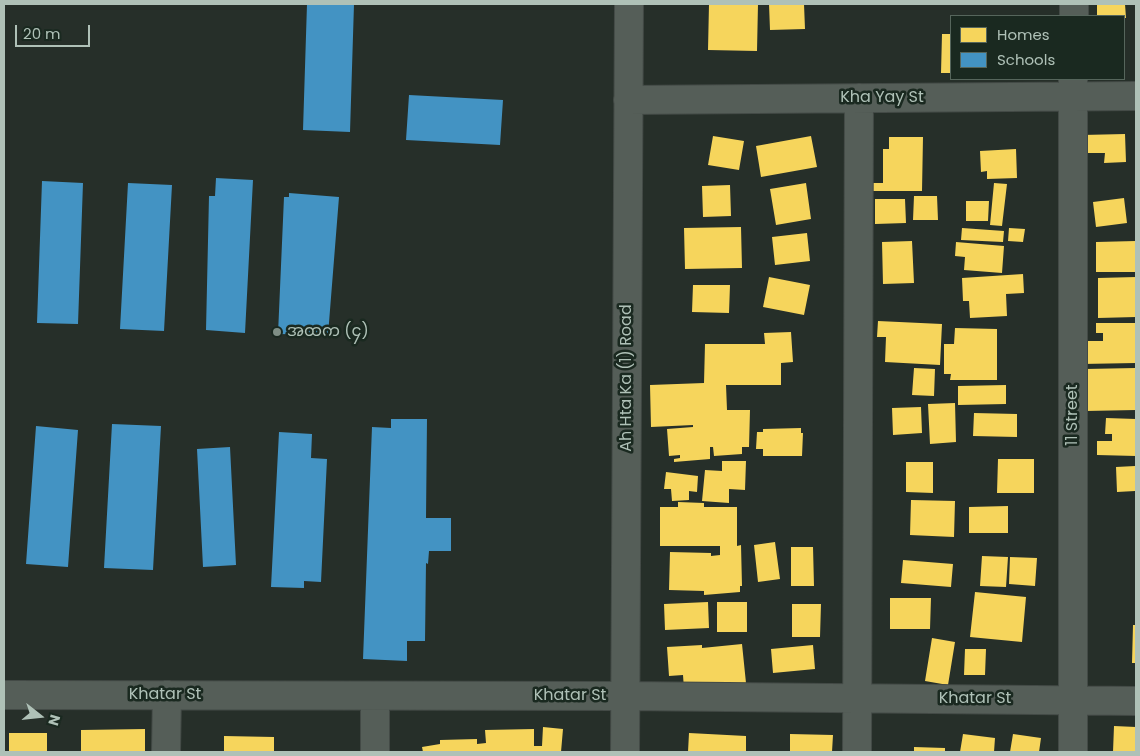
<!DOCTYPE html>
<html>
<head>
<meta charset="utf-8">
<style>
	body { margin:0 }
	#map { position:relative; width:1140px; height:756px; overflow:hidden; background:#262f29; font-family:Poppins,sans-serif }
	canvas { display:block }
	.frame { position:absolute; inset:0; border:5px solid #afc1b7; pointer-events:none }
	.legend { position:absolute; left:950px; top:15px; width:175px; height:65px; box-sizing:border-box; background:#1a2920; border:1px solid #56665c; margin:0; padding:6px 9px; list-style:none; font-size:15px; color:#afc1b7 }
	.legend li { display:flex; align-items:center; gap:10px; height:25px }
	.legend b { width:25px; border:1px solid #56665c }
	.north { position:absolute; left:15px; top:691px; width:50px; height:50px; -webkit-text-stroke:4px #1a2920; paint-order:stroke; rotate:106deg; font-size:14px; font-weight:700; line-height:20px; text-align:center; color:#afc1b7 }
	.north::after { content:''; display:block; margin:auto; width:18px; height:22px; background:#afc1b7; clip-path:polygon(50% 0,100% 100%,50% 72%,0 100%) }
	.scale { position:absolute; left:15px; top:25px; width:75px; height:22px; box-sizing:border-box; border:2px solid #afc1b7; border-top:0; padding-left:6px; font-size:15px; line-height:18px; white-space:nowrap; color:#afc1b7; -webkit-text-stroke:4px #1a2920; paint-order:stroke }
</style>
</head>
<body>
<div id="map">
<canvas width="1140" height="756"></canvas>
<div class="frame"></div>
<ul class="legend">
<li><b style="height:14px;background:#f6d55c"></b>Homes</li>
<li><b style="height:14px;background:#4393c3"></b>Schools</li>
</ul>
<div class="north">N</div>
<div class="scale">20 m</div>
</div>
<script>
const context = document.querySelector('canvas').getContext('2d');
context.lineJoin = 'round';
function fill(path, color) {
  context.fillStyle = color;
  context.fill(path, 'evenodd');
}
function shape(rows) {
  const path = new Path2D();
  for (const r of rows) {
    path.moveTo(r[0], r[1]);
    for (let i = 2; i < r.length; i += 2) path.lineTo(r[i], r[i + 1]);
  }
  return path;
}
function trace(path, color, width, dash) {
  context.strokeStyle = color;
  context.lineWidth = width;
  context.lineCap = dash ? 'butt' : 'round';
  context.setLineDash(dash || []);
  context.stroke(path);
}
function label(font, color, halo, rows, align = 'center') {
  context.font = font + ' Poppins,"Noto Sans Myanmar",sans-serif';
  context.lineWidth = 5;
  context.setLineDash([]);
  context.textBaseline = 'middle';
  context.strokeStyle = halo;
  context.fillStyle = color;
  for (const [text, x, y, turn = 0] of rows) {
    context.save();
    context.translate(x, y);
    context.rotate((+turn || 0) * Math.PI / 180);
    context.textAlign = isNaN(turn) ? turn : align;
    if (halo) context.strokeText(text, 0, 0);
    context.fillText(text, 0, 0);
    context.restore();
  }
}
fill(shape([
	[709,4,758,4,757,51,708,50],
	[769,4,804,4,805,29,770,30],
	[1097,4,1125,4,1126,18,1124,18,1124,16,1097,16],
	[942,34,951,34,951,73,941,73],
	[1125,134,1126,162,1104,163,1105,153,1082,153,1082,135],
	[713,136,744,141,739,170,708,165],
	[811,136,817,167,761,177,756,146],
	[889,137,923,137,922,191,873,191,873,183,883,183,883,149,889,149],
	[1016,149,1017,178,987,179,987,171,981,172,980,151],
	[806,183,811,219,776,225,770,189],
	[994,183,1007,184,1002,226,990,225],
	[730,185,731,216,703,217,702,186],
	[914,196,937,196,938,220,913,220],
	[1124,198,1127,223,1096,227,1093,202],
	[875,199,905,199,906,223,875,224],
	[966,201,989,201,988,221,966,221],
	[741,227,742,268,685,269,684,228],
	[962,228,1004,231,1003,242,961,240],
	[1009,228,1025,229,1023,242,1008,241],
	[807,233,810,261,775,265,772,237],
	[912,241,914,283,883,284,882,242],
	[1136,241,1136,272,1096,272,1096,242],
	[956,242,1004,246,1002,273,964,270,965,257,955,256],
	[1023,274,1024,293,1006,294,1007,316,970,318,969,301,963,301,962,278],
	[769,277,810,285,804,315,763,307],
	[1136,277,1136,317,1098,318,1098,278],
	[693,285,730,285,729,313,692,312],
	[878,321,942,324,940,365,885,362,886,337,877,337],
	[1096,323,1136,323,1136,363,1081,364,1080,341,1103,341,1103,333,1096,333],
	[955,328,997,329,997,380,950,380,951,374,944,374,944,344,954,344],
	[791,332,793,362,781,363,781,385,726,385,727,410,750,410,749,447,742,447,742,454,714,456,713,447,710,447,710,459,674,462,674,459,680,458,680,455,669,456,667,429,693,427,693,425,651,427,650,385,704,383,705,344,765,344,764,333],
	[914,368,935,369,934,396,912,395],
	[1136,368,1136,410,1085,411,1085,369],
	[1006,385,1006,404,958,405,958,386],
	[955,403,956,442,930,444,928,404],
	[921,407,922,433,893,435,892,408],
	[974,413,1017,414,1017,437,973,436],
	[1106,418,1136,419,1136,456,1097,455,1097,441,1112,441,1112,434,1105,434],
	[801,428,801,433,803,433,802,456,763,456,763,449,756,449,757,432,763,432,763,429],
	[998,459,1034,459,1034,493,997,493],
	[722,461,746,461,745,490,729,489,729,503,702,501,705,470,722,471],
	[906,462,933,462,933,493,906,492],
	[1135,466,1135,491,1117,492,1116,467],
	[666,472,698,476,697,492,689,491,689,500,672,501,671,489,664,489],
	[911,500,955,501,954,537,910,535],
	[678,502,704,503,704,507,737,507,737,546,741,545,742,586,740,586,740,592,704,595,704,591,669,590,670,552,711,553,711,556,720,555,720,546,660,546,660,507,678,507],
	[1008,506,1008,533,969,533,969,507],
	[775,542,780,579,758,582,754,545],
	[791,547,813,547,814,586,791,586],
	[982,556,1008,557,1006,587,980,586],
	[1010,557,1037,558,1035,586,1009,584],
	[903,560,953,564,951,587,901,583],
	[975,592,1026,597,1022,642,970,637],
	[890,598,931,598,930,629,890,629],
	[708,602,709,628,665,630,664,604],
	[717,602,747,602,747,632,717,632],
	[792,604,821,604,820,637,792,637],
	[1133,625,1136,625,1136,663,1132,663],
	[932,638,955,642,948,685,925,681],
	[742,644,746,683,684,689,683,675,669,676,667,647,702,645,702,648],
	[813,645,815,669,773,673,771,649],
	[965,649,986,649,985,675,964,675],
	[1114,726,1136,727,1136,752,1113,752],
	[543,727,563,729,561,752,423,752,422,747,440,744,440,740,477,739,477,744,486,743,485,730,534,729,534,746,542,746],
	[145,729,145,752,81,752,81,730],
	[9,733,47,733,47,752,9,752],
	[689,733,746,736,746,752,688,752],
	[790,734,833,735,832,752,790,752],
	[963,734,995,738,994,752,960,752],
	[1013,734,1041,738,1039,752,1010,752],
	[224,736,274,737,274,752,224,752],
	[914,747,945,748,945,752,914,752]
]), '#f6d55c');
fill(shape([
	[307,4,354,4,350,132,303,130],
	[409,95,503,100,500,145,406,140],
	[216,178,253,180,245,333,206,330,209,196,215,196],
	[42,181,83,183,78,324,37,323],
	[128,183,172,185,164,331,120,329],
	[289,193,339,197,328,335,278,334,284,197,289,197],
	[391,419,427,419,426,518,451,518,451,551,429,551,428,564,426,563,425,641,407,641,407,661,363,659,372,427,391,428],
	[112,424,161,426,153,570,104,568],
	[36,426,78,430,68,567,26,564],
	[279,432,312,434,311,458,327,459,321,582,304,581,304,588,271,587],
	[230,447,236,565,203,567,197,449]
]), '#4393c3');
const minor = shape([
	[1074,16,1074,4],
	[1073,79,1073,752],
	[628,100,1136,96],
	[4,695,625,696,1136,701],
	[375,696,375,752],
	[166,752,167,695],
	[625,752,629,4],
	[857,752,859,98]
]);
trace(minor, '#434a46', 30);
trace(minor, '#555e58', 28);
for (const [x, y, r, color] of [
	[277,332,5,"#7f8e85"]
]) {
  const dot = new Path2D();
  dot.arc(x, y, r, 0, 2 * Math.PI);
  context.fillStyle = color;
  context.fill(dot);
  trace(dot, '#1a2920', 2);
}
label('16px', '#afc1b7', '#1a2920', [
	["Kha Yay St",882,98],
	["Ah Hta Ka (1) Road",627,378,-90],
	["11 Street",1073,415,-90],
	["Khatar St",165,695],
	["Khatar St",570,696],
	["Khatar St",975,699]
]);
label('16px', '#afc1b7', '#1a2920', [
	["အထက (၄)",287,332]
], 'left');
</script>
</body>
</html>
